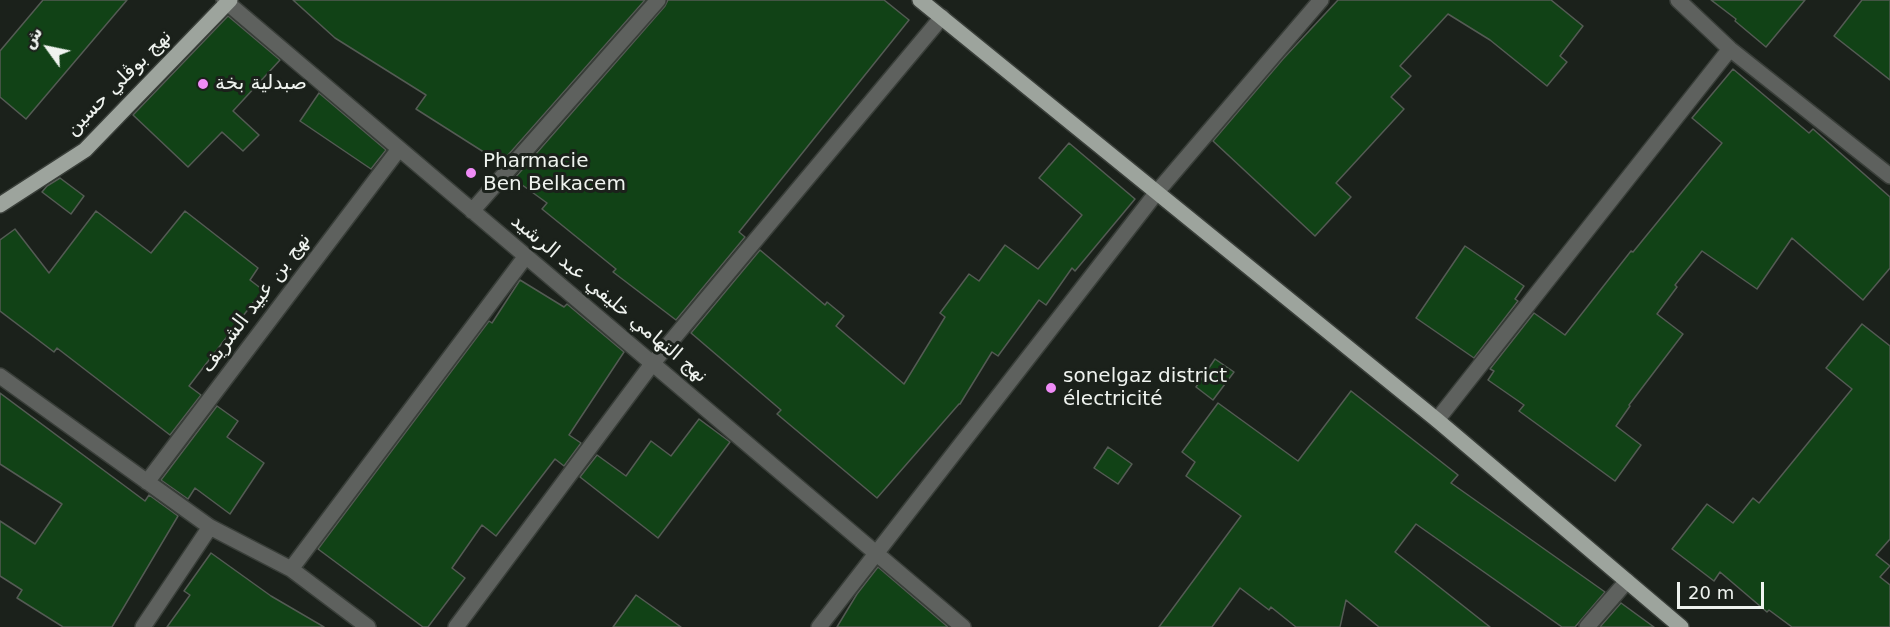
<!DOCTYPE html>
<html>
<head>
<meta charset="utf-8">
<style>
	body { margin:0 }
	#map { position:relative; width:1890px; height:627px; overflow:hidden; background:#1b211b; font-family:"DejaVu Sans","Noto Sans Arabic",sans-serif }
	canvas { display:block }
	.north { position:absolute; left:18px; top:18px; width:60px; height:60px; -webkit-text-stroke:4px #1b211b; paint-order:stroke; rotate:303deg; font-size:16px; font-weight:700; line-height:24px; text-align:center; color:#eff3ef }
	.north::after { content:''; display:block; margin:auto; width:21px; height:27px; background:#eff3ef; clip-path:polygon(50% 0,100% 100%,50% 72%,0 100%) }
	.scale { position:absolute; left:1677px; top:582px; width:87px; height:27px; box-sizing:border-box; border:3px solid #eff3ef; border-top:0; padding-left:8px; font-size:18px; line-height:21px; white-space:nowrap; color:#eff3ef; -webkit-text-stroke:4px #1b211b; paint-order:stroke }
</style>
</head>
<body>
<div id="map">
<canvas width="1890" height="627"></canvas>
<div class="north">ش</div>
<div class="scale">20 m</div>
</div>
<script>
const context = document.querySelector('canvas').getContext('2d');
context.lineJoin = 'round';
function fill(path, color) {
  context.fillStyle = color;
  context.fill(path, 'evenodd');
}
function shape(rows) {
  const path = new Path2D();
  for (const r of rows) {
    path.moveTo(r[0], r[1]);
    for (let i = 2; i < r.length; i += 2) path.lineTo(r[i], r[i + 1]);
  }
  return path;
}
function trace(path, color, width, dash) {
  context.strokeStyle = color;
  context.lineWidth = width;
  context.lineCap = dash ? 'butt' : 'round';
  context.setLineDash(dash || []);
  context.stroke(path);
}
function label(font, color, halo, rows, align = 'center') {
  context.font = font + ' "DejaVu Sans","Noto Sans Arabic",sans-serif';
  context.lineWidth = 6;
  context.setLineDash([]);
  context.textBaseline = 'middle';
  context.strokeStyle = halo;
  context.fillStyle = color;
  for (const [text, x, y, turn = 0] of rows) {
    context.save();
    context.translate(x, y);
    context.rotate((+turn || 0) * Math.PI / 180);
    context.textAlign = isNaN(turn) ? turn : align;
    if (halo) context.strokeText(text, 0, 0);
    context.fillText(text, 0, 0);
    context.restore();
  }
}
const building = shape([
	[43,0,127,0,26,119,0,97,0,51,43,0],
	[293,0,645,0,501,163,416,109,426,95,335,38,293,0],
	[668,0,884,0,909,20,739,232,745,237,676,320,613,272,616,269,542,209,547,203,514,179,665,6,668,0],
	[1338,0,1551,0,1583,26,1560,56,1567,62,1547,86,1490,40,1448,14,1400,66,1411,76,1391,97,1404,109,1336,183,1351,197,1315,236,1213,141,1283,59,1338,0],
	[1711,0,1805,0,1766,47,1735,21,1736,19,1711,0],
	[1862,0,1890,0,1890,80,1834,36,1862,0],
	[228,16,280,60,233,111,259,135,243,151,222,132,188,167,133,115,228,16],
	[1733,69,1809,133,1813,129,1890,197,1890,268,1863,300,1792,238,1757,289,1702,251,1675,285,1677,287,1657,314,1683,334,1629,405,1630,406,1616,426,1641,445,1615,481,1519,411,1524,405,1488,380,1494,371,1490,369,1534,313,1565,335,1631,251,1633,252,1722,143,1692,118,1733,69],
	[319,93,386,150,371,169,300,121,319,93],
	[1069,143,1135,199,1075,271,1072,268,1046,305,1039,300,998,356,992,352,960,404,959,404,877,498,777,414,781,410,691,333,760,250,825,305,827,302,844,316,836,326,904,384,945,317,940,313,969,274,979,281,1005,245,1038,269,1082,215,1039,178,1069,143],
	[60,178,84,196,71,214,42,192,47,186,60,178],
	[96,211,151,253,185,211,258,268,250,280,263,290,189,386,201,395,170,435,57,348,54,352,0,311,0,240,15,229,49,273,96,211],
	[1465,246,1524,286,1515,299,1518,301,1474,358,1416,318,1465,246],
	[520,280,564,307,567,304,624,352,569,435,581,443,564,466,555,459,496,536,482,525,452,568,465,578,428,627,423,627,318,549,489,321,492,323,520,280],
	[1862,324,1890,346,1890,539,1876,555,1890,566,1880,577,1890,585,1890,627,1792,627,1769,610,1767,612,1720,572,1714,581,1672,549,1707,504,1733,523,1753,498,1759,503,1852,389,1826,368,1862,324],
	[1215,359,1234,372,1213,400,1196,387,1215,359],
	[1351,391,1458,475,1451,483,1605,592,1575,627,1562,627,1416,524,1395,552,1490,627,1379,627,1346,600,1340,627,1296,627,1271,607,1269,610,1240,588,1212,627,1159,627,1241,516,1186,476,1195,462,1182,452,1218,403,1298,461,1351,391],
	[0,393,145,501,149,495,178,516,112,627,63,627,17,598,22,590,0,576,0,521,35,544,62,504,0,464,0,393],
	[217,406,238,421,227,437,264,463,230,514,195,488,188,499,161,480,217,406],
	[699,419,730,442,658,538,580,477,597,455,626,476,651,441,671,456,699,419],
	[1108,447,1132,464,1118,484,1094,468,1108,447],
	[211,553,271,596,324,627,167,627,190,595,184,591,211,553],
	[878,567,948,627,837,627,857,594,878,567],
	[636,595,681,627,613,627,636,595],
	[1621,603,1654,627,1600,627,1621,603]
]);
fill(building, '#114216');
trace(building, '#545b54', 1.5);
const minor = shape([
	[224,0,963,627],
	[1678,0,1730,49,1890,176],
	[472,211,658,0],
	[0,376,210,527,291,569,368,627],
	[1437,420,1730,49],
	[147,482,399,149],
	[291,569,526,256],
	[143,627,210,527],
	[456,627,652,364,942,17],
	[819,627,1157,192,1321,0],
	[1587,627,1627,581]
]);
const major = shape([
	[920,0,1437,420,1681,627],
	[0,205,85,150,230,0]
]);
trace(minor, '#393e39', 18);
trace(major, '#393e39', 18);
trace(minor, '#5e615e', 15);
trace(major, '#9da49d', 15);
for (const [x, y, r, color] of [
	[203,84,6,"#ef8bf6"],
	[471,173,6,"#ef8bf6"],
	[1051,388,6,"#ef8bf6"]
]) {
  const dot = new Path2D();
  dot.arc(x, y, r, 0, 2 * Math.PI);
  context.fillStyle = color;
  context.fill(dot);
  trace(dot, '#1b211b', 2);
}
label('20px', '#eff3ef', '#1b211b', [
	["نهج بوڨلي حسين",119,83,-45],
	["نهج التهامي خليفي عبد الرشيد",609,299,40],
	["نهج بن عبيد الشريف",256,303,-53]
]);
label('20px', '#eff3ef', '#1b211b', [
	["صبدلية بخة",215,84],
	["Pharmacie",483,162],
	["Ben Belkacem",483,185],
	["sonelgaz district",1063,377],
	["électricité",1063,400]
], 'left');
</script>
</body>
</html>
